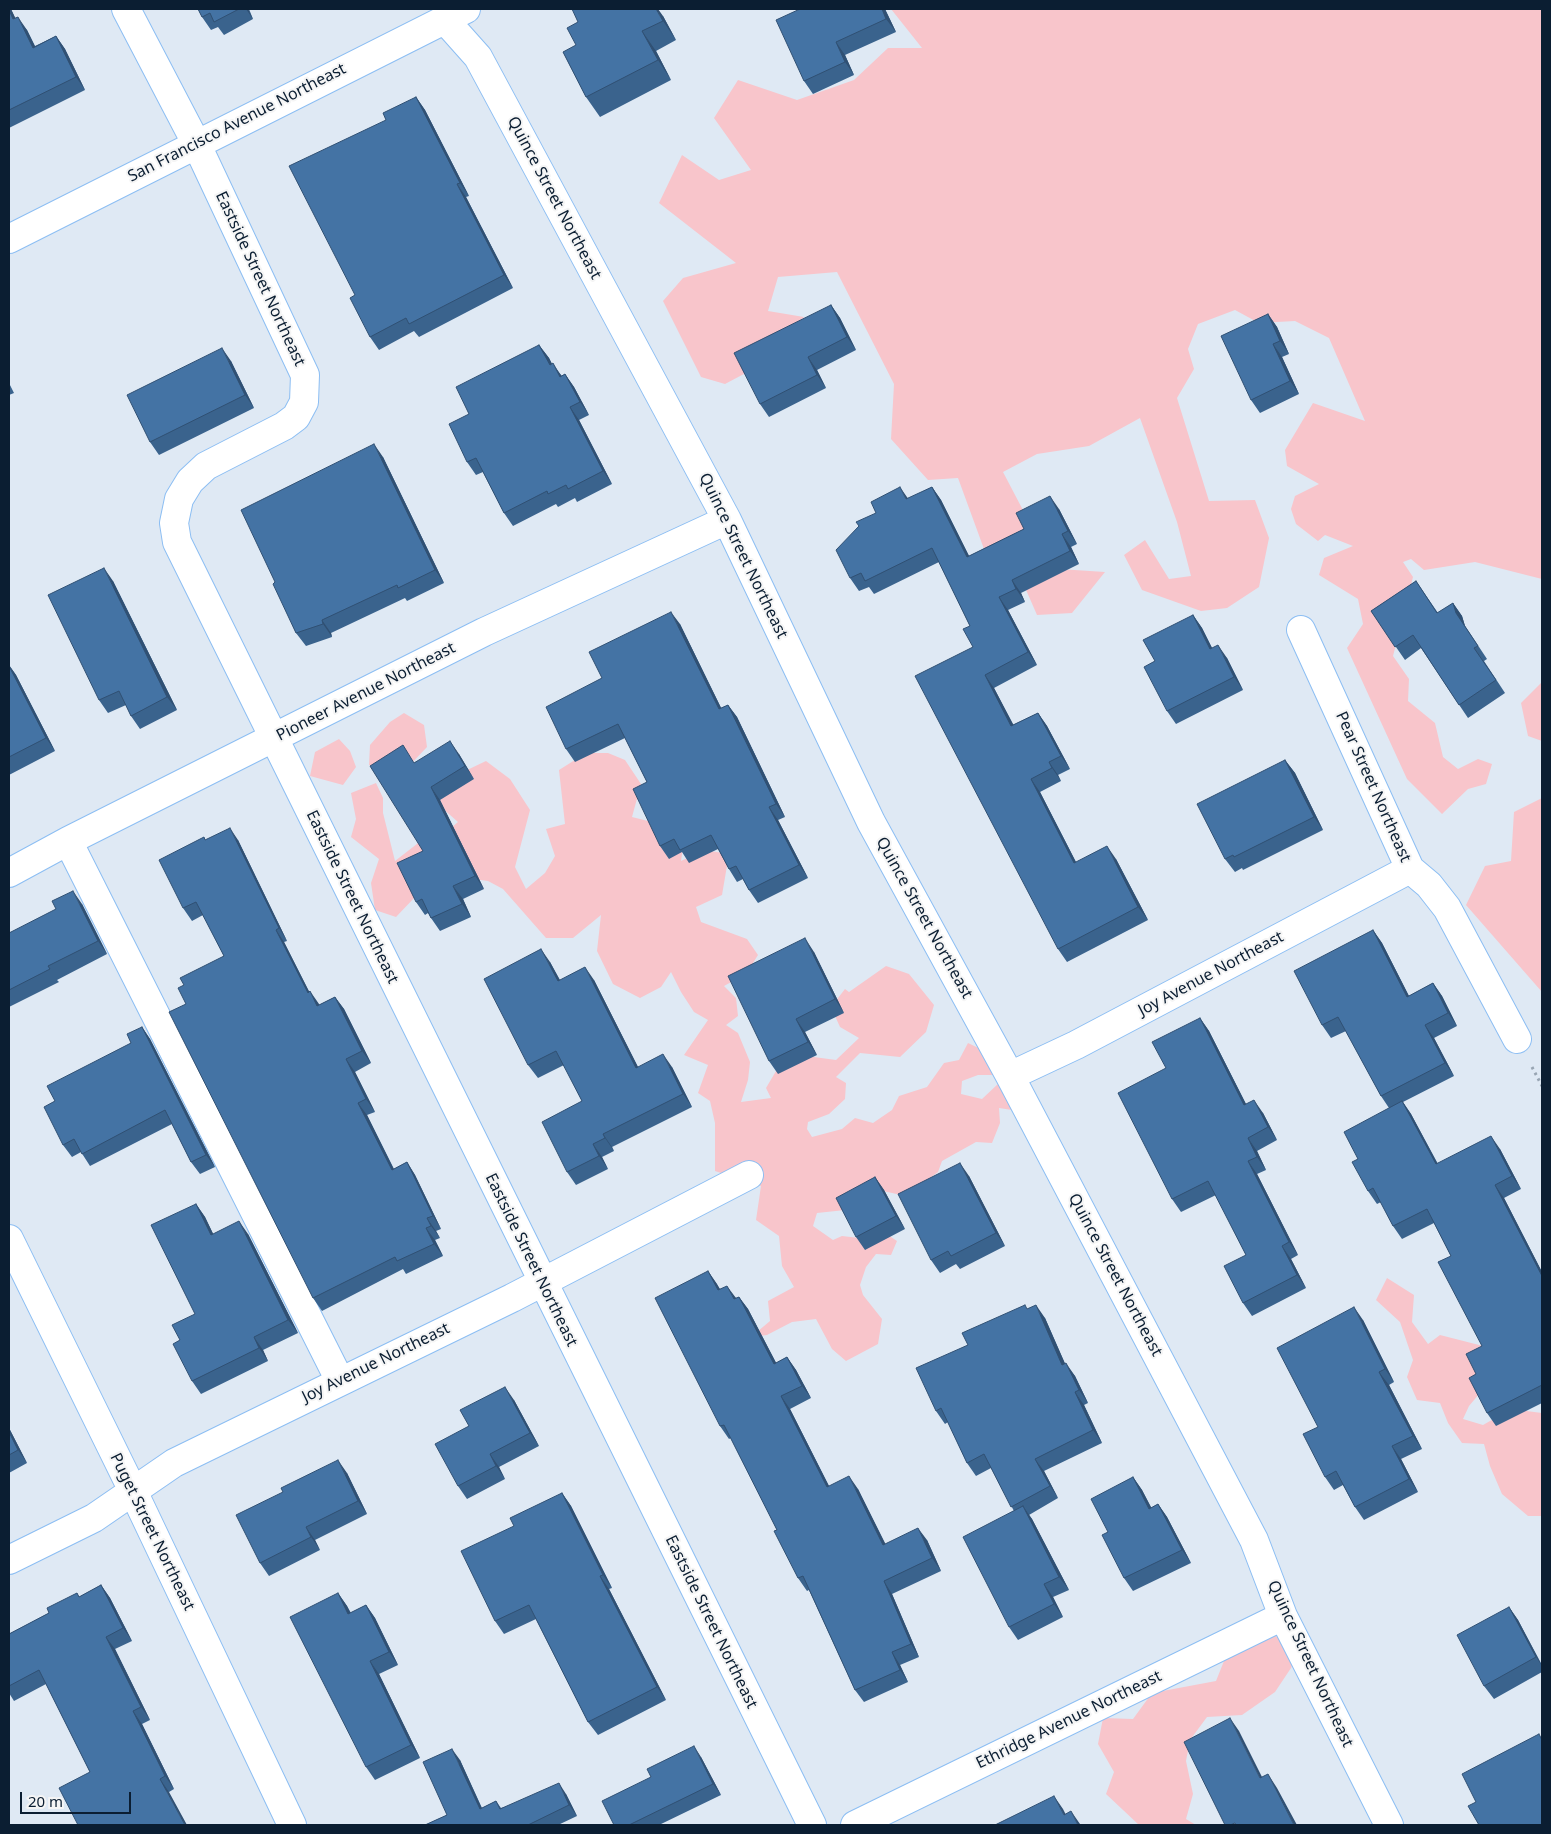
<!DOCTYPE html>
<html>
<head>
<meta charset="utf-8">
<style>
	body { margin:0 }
	#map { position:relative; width:1551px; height:1834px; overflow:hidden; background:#dfe9f4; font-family:"Noto Sans",sans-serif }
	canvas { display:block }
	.frame { position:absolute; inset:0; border:10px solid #0b1e32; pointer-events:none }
	.scale { position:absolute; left:20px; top:1792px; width:111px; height:22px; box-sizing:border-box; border:2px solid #0b1e32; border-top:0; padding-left:6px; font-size:15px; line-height:18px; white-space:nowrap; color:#0b1e32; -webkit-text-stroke:4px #f5f5f5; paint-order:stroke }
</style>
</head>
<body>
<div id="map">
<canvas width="1551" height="1834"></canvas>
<div class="frame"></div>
<div class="scale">20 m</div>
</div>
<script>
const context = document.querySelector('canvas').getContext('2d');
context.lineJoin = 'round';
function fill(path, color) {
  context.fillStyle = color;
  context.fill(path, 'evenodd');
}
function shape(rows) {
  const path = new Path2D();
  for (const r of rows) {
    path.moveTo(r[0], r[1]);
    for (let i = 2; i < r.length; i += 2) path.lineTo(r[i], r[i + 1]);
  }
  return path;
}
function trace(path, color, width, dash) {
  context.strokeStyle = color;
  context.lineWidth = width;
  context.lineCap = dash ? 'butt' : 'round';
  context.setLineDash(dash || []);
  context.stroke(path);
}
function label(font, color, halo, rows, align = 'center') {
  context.font = font + ' "Noto Sans",sans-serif';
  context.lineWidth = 4;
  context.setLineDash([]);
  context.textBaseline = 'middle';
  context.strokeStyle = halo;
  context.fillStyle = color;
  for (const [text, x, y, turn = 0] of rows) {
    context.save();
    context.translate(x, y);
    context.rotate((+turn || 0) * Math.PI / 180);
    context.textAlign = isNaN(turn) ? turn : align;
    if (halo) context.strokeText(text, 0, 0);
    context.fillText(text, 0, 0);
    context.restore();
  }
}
fill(shape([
	[891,9,1542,9,1542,579,1475,562,1424,570,1411,559,1403,562,1413,577,1393,656,1409,679,1408,701,1435,723,1443,757,1458,769,1478,759,1492,764,1486,784,1468,789,1442,814,1407,779,1347,648,1363,624,1358,599,1319,575,1324,558,1353,546,1325,535,1318,541,1296,524,1291,509,1295,496,1319,484,1287,466,1285,450,1313,403,1365,421,1329,338,1295,321,1259,323,1235,310,1198,324,1188,349,1194,369,1177,398,1209,501,1255,500,1269,538,1259,587,1227,608,1201,611,1142,590,1124,555,1145,540,1169,579,1191,576,1177,522,1140,418,1089,446,1037,454,1003,472,1036,535,1059,569,1105,572,1072,613,1037,615,1013,560,984,549,958,478,928,480,891,439,894,384,837,272,778,277,768,311,804,317,759,366,725,384,701,377,663,301,683,278,736,263,659,203,682,155,719,180,751,170,714,118,738,80,797,100,854,80,888,48,922,48],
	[1542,682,1542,741,1528,736,1521,703],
	[404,713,424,725,427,747,408,767,379,769,369,765,370,745,390,722],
	[339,739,350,751,356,767,343,785,310,776,315,752],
	[586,753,608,753,625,760,641,784,632,817,660,824,656,840,684,840,681,861,704,850,729,854,722,895,696,907,701,922,747,939,758,955,746,974,724,986,736,998,738,1016,726,1025,738,1033,750,1062,748,1080,741,1102,771,1098,766,1088,779,1066,799,1055,836,1060,859,1038,840,1027,831,1007,845,989,849,992,886,966,909,974,934,1005,926,1032,900,1057,860,1053,836,1077,846,1083,845,1099,829,1114,808,1122,807,1129,812,1137,842,1129,855,1118,873,1123,892,1110,899,1096,927,1087,944,1063,959,1060,968,1043,991,1054,995,1075,978,1075,962,1081,961,1094,982,1099,999,1083,1012,1110,999,1108,1000,1123,992,1143,976,1142,942,1161,938,1172,906,1196,869,1188,864,1208,817,1213,813,1226,833,1240,842,1236,868,1239,876,1227,897,1241,891,1255,876,1254,866,1267,860,1285,863,1295,882,1319,878,1344,846,1361,832,1349,816,1319,792,1322,767,1335,751,1337,770,1321,768,1301,794,1287,782,1266,779,1236,756,1220,761,1186,715,1171,715,1123,710,1101,698,1093,708,1065,684,1055,708,1020,694,1012,681,992,671,972,661,987,640,998,613,984,597,951,601,915,573,938,546,938,503,889,488,881,446,875,429,852,400,868,416,896,396,917,375,910,371,883,379,859,351,837,356,819,351,793,376,783,383,798,383,813,395,861,431,833,444,834,458,822,433,800,444,781,486,761,510,779,530,810,515,867,526,889,545,873,555,856,546,829,565,824,559,770],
	[1542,798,1542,992,1466,905,1485,866,1511,861,1514,812],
	[1387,1278,1414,1295,1412,1322,1428,1344,1440,1335,1483,1346,1485,1387,1469,1406,1463,1419,1483,1425,1511,1409,1542,1413,1542,1516,1528,1516,1502,1494,1490,1466,1484,1444,1462,1443,1448,1423,1440,1403,1417,1400,1407,1377,1413,1360,1400,1322,1376,1300],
	[1269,1633,1299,1647,1291,1668,1275,1692,1242,1715,1207,1717,1190,1740,1186,1761,1193,1794,1186,1819,1196,1825,1139,1825,1106,1794,1114,1772,1098,1744,1103,1718,1133,1719,1152,1693,1216,1681,1232,1641]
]), '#f8c5cb');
const minor = shape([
	[126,9,196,143,305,375,304,402,296,417,284,426,206,466,190,481,179,499,174,523,177,542,812,1825],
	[445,20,478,57,727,520,871,822,1010,1076,1254,1540,1283,1616,1389,1825],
	[9,239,466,9],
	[1301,630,1410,869,1429,885,1447,908,1517,1039],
	[68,841,340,1381],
	[9,873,68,841,484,632,727,520],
	[1010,1076,1076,1045,1410,869],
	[9,1239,133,1491,292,1825],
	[9,1560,94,1518,174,1463,512,1298,749,1175],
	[855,1825,1283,1616]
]);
trace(minor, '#8cbef3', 30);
trace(shape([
	[1532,1067,1542,1086]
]), '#98a5b3', 3, [2.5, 4]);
trace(minor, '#fff', 28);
fill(shape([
	[9,9,11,9,15,18,27,30,35,46,56,36,65,49,85,90,9,128],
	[198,9,249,9,253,19,224,35,218,27,211,30,202,17],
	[800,9,885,9,896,32,845,55,854,75,813,94,804,81],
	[663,16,676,40,656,51,671,80,600,117,586,97,563,52],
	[416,97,425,110,469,196,466,197,513,288,419,337,414,331,379,350,370,337,355,295,386,120],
	[831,305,840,318,856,350,817,370,826,388,769,417,760,404],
	[1268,314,1277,327,1289,354,1282,357,1299,394,1260,413,1251,400],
	[539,345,549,358,552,364,562,376,565,374,574,387,589,415,579,420,612,484,577,502,575,498,558,507,556,504,513,526,504,513,483,472,476,475,467,462,469,414],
	[231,361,254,408,159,455,150,442],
	[9,383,14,393,9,395],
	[383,457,444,583,407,601,405,598,331,633,332,637,306,646,296,633,275,582],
	[932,487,941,500,969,556,1024,529,1059,509,1077,544,1071,547,1079,564,1021,593,1025,602,1008,610,1037,665,994,688,1013,725,1038,713,1047,726,1070,769,1058,775,1061,781,1040,792,1076,862,1116,859,1148,920,1067,962,1058,949,973,647,970,626,939,562,874,594,869,587,859,591,850,578,908,499],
	[113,581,177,710,140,729,131,716,126,705,108,713,99,700],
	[1416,581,1438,613,1453,603,1462,616,1465,626,1487,659,1484,661,1505,693,1468,718,1421,648,1405,660,1371,611],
	[1193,615,1202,628,1212,648,1227,658,1243,690,1176,724,1167,711,1155,661],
	[680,624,721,708,728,705,737,717,785,817,778,820,808,878,758,903,749,890,743,879,737,882,729,869,718,849,689,863,682,852,669,859,660,846,647,782,625,738,575,762,566,749,602,678],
	[9,665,16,675,55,751,9,775],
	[459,754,474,779,440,800,484,889,463,899,471,917,440,931,431,918,428,913,425,915,416,902,423,851,415,762],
	[1285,760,1295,773,1323,830,1243,870,1242,868,1235,872,1225,859],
	[206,840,238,840,287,941,284,942,309,992,319,1005,335,997,344,1009,371,1063,355,1072,375,1112,367,1115,394,1169,407,1162,415,1175,441,1229,436,1231,440,1238,435,1240,443,1256,406,1274,403,1269,322,1311,313,1298,186,1004,184,985,224,956,203,915,192,921,183,908],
	[82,904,107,954,57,980,59,982,9,1007,9,933],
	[1373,930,1382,943,1409,996,1433,983,1442,996,1457,1026,1434,1038,1454,1076,1403,1102,1411,1114,1438,1164,1500,1149,1521,1189,1504,1198,1542,1272,1542,1403,1496,1426,1487,1413,1476,1374,1482,1346,1451,1256,1434,1223,1402,1239,1393,1226,1381,1202,1377,1204,1368,1191,1358,1159,1389,1108,1381,1096,1346,1031,1331,1038,1322,1025],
	[814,952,844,1013,805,1032,817,1055,778,1074,769,1061],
	[550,962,560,980,594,980,638,1067,672,1067,692,1107,612,1147,614,1151,602,1157,608,1169,576,1185,567,1172,582,1101,564,1065,538,1078,528,1065],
	[1200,1018,1209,1031,1246,1104,1263,1113,1277,1140,1257,1151,1266,1170,1257,1174,1298,1255,1291,1259,1306,1288,1252,1316,1243,1303,1246,1255,1216,1195,1181,1212,1172,1199,1166,1068],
	[142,1027,150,1039,215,1167,200,1174,191,1162,172,1124,90,1166,81,1152,72,1157,63,1145,55,1101,131,1043],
	[969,1176,1005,1246,960,1269,956,1264,940,1273,931,1260],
	[875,1177,884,1190,905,1229,865,1250,856,1237],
	[196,1204,205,1217,213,1234,248,1234,298,1333,263,1350,268,1361,201,1394,192,1381,195,1314],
	[708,1271,720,1289,736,1298,739,1297,748,1309,776,1363,787,1357,796,1370,811,1398,790,1409,829,1486,858,1489,885,1544,927,1540,941,1571,892,1594,919,1657,900,1665,908,1682,864,1702,855,1690,809,1590,807,1591,798,1578,777,1530,731,1438,729,1439,720,1426],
	[1028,1309,1045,1318,1065,1364,1075,1376,1088,1403,1084,1405,1102,1443,1044,1471,1058,1498,1029,1515,1032,1519,1069,1590,1053,1597,1063,1617,1018,1640,1009,1627,1014,1511,991,1468,976,1476,967,1463,948,1422,945,1424,936,1411,968,1345],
	[1363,1320,1394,1382,1389,1385,1422,1449,1401,1459,1418,1492,1364,1520,1355,1507,1343,1485,1334,1490,1325,1477,1318,1427],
	[514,1400,539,1446,499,1467,505,1479,467,1499,458,1486,469,1426],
	[9,1428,27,1463,9,1473],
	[347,1473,367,1514,315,1540,320,1550,269,1576,260,1563],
	[1133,1477,1142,1490,1151,1508,1158,1504,1167,1517,1191,1563,1133,1591,1124,1578,1108,1532],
	[562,1493,571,1506,612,1588,609,1589,666,1700,598,1735,588,1722,536,1619,504,1634,495,1621,514,1526],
	[101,1585,110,1598,132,1641,115,1649,150,1720,142,1724,174,1789,169,1792,90,1772,46,1684,14,1701,9,1693,9,1634,49,1613,77,1593,79,1597],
	[338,1593,347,1606,351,1613,366,1605,375,1618,398,1665,379,1674,420,1758,375,1780,366,1767],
	[1509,1607,1518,1620,1542,1665,1542,1672,1494,1699,1484,1686],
	[701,1757,721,1795,659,1825,614,1825],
	[460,1760,482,1808,496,1801,501,1808,566,1794,577,1816,558,1825,425,1825,447,1815]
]), '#3a638d');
fill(shape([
	[9,9,11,9,22,32,13,19],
	[246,9,248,9,253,19],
	[656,9,658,9,663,16,676,40,663,21],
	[882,9,885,9,896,32,886,19],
	[18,17,27,30,42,61,33,48],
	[642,31,656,51,671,80,658,60],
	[56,36,65,49,85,90,76,77],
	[836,42,845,55,854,75,845,62],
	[416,97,425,110,469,196,460,183],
	[457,184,466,197,513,288,504,275],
	[831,305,840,318,856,350,847,337],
	[1268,314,1277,327,1289,354,1280,341],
	[1273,344,1282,357,1299,394,1290,381],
	[539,345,549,358,559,378,550,365],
	[222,348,231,361,254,408,245,395],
	[808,357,817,370,826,388,817,375],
	[553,363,562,377,560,377],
	[565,374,574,387,589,415,580,402],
	[570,407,579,420,612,484,603,471],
	[374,444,383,457,444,583,435,570],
	[900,487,909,500,906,499],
	[932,487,941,500,976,570,967,557],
	[1050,496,1059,509,1077,544,1068,531],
	[1062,534,1071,547,1079,564,1070,551],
	[104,568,113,581,177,710,167,697],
	[1012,580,1021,593,1025,602,1016,589],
	[999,597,1008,610,1037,665,1028,652],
	[1453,603,1462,616,1465,626,1487,659,1456,613],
	[671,612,680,624,728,722,719,709],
	[1193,615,1202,628,1219,662,1210,649],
	[322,620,331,633,332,637,323,624],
	[1218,645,1227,658,1243,690,1234,677],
	[9,665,16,675,55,751,46,738],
	[985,675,994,688,1021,739,1011,726],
	[728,705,737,717,785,817,776,804],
	[1038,713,1047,726,1070,769,1061,756],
	[450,741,459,754,474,779,465,766],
	[1285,760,1295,773,1323,830,1314,817],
	[1049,762,1058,775,1061,781,1052,768],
	[1031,779,1040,792,1083,876,1074,863],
	[431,787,440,800,484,889,475,876],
	[769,807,778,820,808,878,799,865],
	[230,828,238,840,287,941,279,928],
	[1107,846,1116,859,1148,920,1138,907],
	[453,886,463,899,471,917,462,904],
	[73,891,82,904,107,954,98,941],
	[276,930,284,942,316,1005,308,993],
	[1373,930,1382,943,1416,1010,1407,997],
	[805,938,814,952,844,1013,835,999],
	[541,949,550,962,567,994,558,981],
	[585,967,594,980,645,1081,636,1068],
	[1433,983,1442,996,1457,1026,1448,1013],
	[310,991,319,1004,326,1018,317,1006],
	[335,997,344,1009,371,1063,362,1051],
	[1200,1018,1209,1031,1253,1118,1244,1105],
	[796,1019,805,1032,817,1055,808,1042],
	[1425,1025,1434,1038,1454,1076,1445,1063],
	[142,1027,150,1039,215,1167,206,1155],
	[663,1054,672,1067,692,1107,683,1094],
	[346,1059,355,1072,375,1112,366,1099],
	[1254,1100,1263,1113,1277,1140,1268,1127],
	[1402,1101,1411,1114,1445,1178,1436,1164],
	[358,1103,367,1115,400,1182,392,1170],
	[603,1134,612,1147,614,1151,605,1138],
	[1491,1136,1500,1149,1521,1189,1512,1176],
	[1248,1138,1257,1151,1266,1170,1257,1157],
	[593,1144,602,1157,608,1169,599,1156],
	[1248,1161,1257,1174,1298,1255,1289,1242],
	[407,1162,415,1175,441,1229,433,1216],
	[960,1163,969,1176,1005,1246,996,1233],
	[875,1177,884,1190,905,1229,896,1216],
	[1495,1185,1504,1198,1542,1272,1542,1276],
	[196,1204,205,1217,220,1248,211,1235],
	[427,1218,436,1231,440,1238,431,1226],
	[239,1221,248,1234,298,1333,288,1320],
	[426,1228,435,1240,443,1256,434,1244],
	[1282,1246,1291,1259,1306,1288,1297,1275],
	[708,1271,717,1284,727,1303,718,1290],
	[727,1286,736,1298,734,1299],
	[739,1297,748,1309,783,1376,774,1364],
	[1036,1305,1045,1318,1071,1377,1062,1365],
	[1354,1307,1363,1320,1394,1382,1385,1369],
	[254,1337,263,1350,268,1361,259,1348],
	[787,1357,796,1370,811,1398,802,1386],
	[1066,1363,1075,1376,1088,1403,1079,1390],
	[1379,1372,1389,1385,1422,1449,1413,1436],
	[505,1387,514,1400,539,1446,530,1433],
	[1075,1392,1084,1405,1102,1443,1093,1430],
	[781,1396,790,1409,836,1500,827,1487],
	[9,1428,27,1463,18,1450,9,1432],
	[1392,1446,1401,1459,1418,1492,1409,1479],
	[490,1454,499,1467,505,1479,496,1466],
	[1035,1459,1044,1471,1058,1498,1050,1486],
	[338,1460,347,1473,367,1514,358,1501],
	[849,1476,858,1489,892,1557,883,1545],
	[1133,1477,1142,1490,1159,1522,1149,1509],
	[562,1493,571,1506,612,1588,603,1575],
	[1158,1504,1167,1517,1191,1563,1182,1550],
	[1023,1506,1032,1519,1069,1590,1059,1577],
	[306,1527,315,1540,320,1550,311,1537],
	[918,1528,927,1540,941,1571,932,1558],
	[600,1576,609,1589,666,1700,657,1687],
	[884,1581,892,1594,919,1657,911,1644],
	[1044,1584,1053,1597,1063,1617,1054,1604],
	[101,1585,110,1598,132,1641,123,1628],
	[338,1593,347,1606,357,1627,348,1614],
	[366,1605,375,1618,398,1665,389,1652],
	[1509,1607,1518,1620,1542,1666,1536,1657],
	[106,1637,115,1649,150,1720,141,1707],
	[892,1652,900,1665,908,1682,900,1670],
	[370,1661,379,1674,420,1758,411,1745],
	[133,1711,142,1724,174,1789,165,1776],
	[1230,1718,1239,1731,1269,1791,1260,1778],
	[694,1746,701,1757,721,1795,713,1784],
	[452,1749,460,1760,487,1820,480,1809],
	[1268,1774,1277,1788,1297,1825,1294,1825],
	[160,1779,169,1792,187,1825,185,1825],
	[559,1783,566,1794,577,1816,569,1805],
	[1054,1796,1063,1809,1071,1825,1064,1815],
	[1071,1811,1080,1824,1081,1825,1078,1825]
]), '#305073');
const building = shape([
	[198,9,239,9,214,22,210,13,202,17,198,9],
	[572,9,656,9,663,21,642,31,658,60,586,97,563,52,576,45,567,28,578,22,572,9],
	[800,9,882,9,886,19,836,42,845,62,804,81,776,20,800,9],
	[9,10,13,19,18,17,33,48,56,36,76,77,9,110,9,10],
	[416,97,460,183,457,184,504,275,409,324,406,318,370,337,350,298,355,295,289,166,386,120,383,113,416,97],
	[831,305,847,337,808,357,817,375,760,404,734,353,831,305],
	[1268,314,1280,341,1273,344,1290,381,1251,400,1221,336,1268,314],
	[539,345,550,365,553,363,560,377,565,374,580,402,570,407,603,471,568,489,566,485,548,494,547,491,504,513,476,458,467,462,449,424,469,414,456,387,539,345],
	[222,348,245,395,150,442,127,395,222,348],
	[374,444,435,570,398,588,397,585,322,620,323,624,296,633,273,584,275,582,241,510,374,444],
	[900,487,906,499,932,487,967,557,1024,529,1016,513,1050,496,1068,531,1062,534,1070,551,1012,580,1016,589,999,597,1028,652,985,675,1011,726,1038,713,1061,756,1049,762,1052,768,1031,779,1074,863,1107,846,1138,907,1058,949,915,676,973,647,963,629,970,626,932,548,865,581,861,573,850,578,836,550,859,526,856,522,876,513,871,502,900,487],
	[104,568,167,697,131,716,119,691,99,700,48,595,104,568],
	[1416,581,1437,613,1453,603,1456,613,1478,646,1474,648,1496,680,1459,705,1413,635,1395,647,1371,611,1416,581],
	[671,612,719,709,728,705,776,804,769,807,799,865,749,890,736,866,729,869,711,835,680,850,674,839,660,846,633,789,647,782,618,724,566,749,546,707,602,678,589,652,671,612],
	[1193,615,1210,649,1218,645,1234,677,1167,711,1144,667,1155,661,1143,640,1193,615],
	[9,666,46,738,9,757,9,666],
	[450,741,465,766,431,787,475,876,453,886,462,904,431,918,422,899,416,902,397,863,423,851,370,766,403,745,414,763,450,741],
	[1285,760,1314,817,1234,857,1233,855,1225,859,1197,804,1285,760],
	[230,828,279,928,276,930,308,993,310,991,317,1006,335,997,362,1051,346,1059,366,1099,358,1103,392,1170,407,1162,433,1216,427,1218,431,1226,426,1228,434,1244,397,1261,395,1257,313,1298,169,1012,186,1004,178,988,184,985,180,978,224,956,196,902,183,908,159,860,204,837,205,840,230,828],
	[73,891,98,941,48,966,50,969,9,990,9,933,56,909,52,901,73,891],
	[1373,930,1407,997,1433,983,1448,1013,1425,1025,1445,1063,1381,1096,1338,1017,1322,1025,1294,971,1373,930],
	[805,938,835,999,796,1019,808,1042,769,1061,728,976,805,938],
	[541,949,558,981,585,967,636,1068,663,1054,683,1094,603,1134,605,1138,593,1144,599,1156,567,1172,542,1122,582,1101,556,1051,528,1065,484,979,541,949],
	[1200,1018,1244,1105,1254,1100,1268,1127,1248,1138,1257,1157,1248,1161,1289,1242,1282,1246,1297,1275,1243,1303,1224,1266,1246,1255,1208,1181,1172,1199,1118,1093,1166,1068,1152,1042,1200,1018],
	[142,1027,206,1155,191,1162,165,1110,82,1154,74,1139,63,1145,44,1107,55,1101,47,1086,131,1043,127,1034,142,1027],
	[1402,1101,1436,1164,1491,1136,1512,1176,1495,1185,1542,1276,1542,1385,1487,1413,1469,1378,1476,1374,1466,1354,1482,1346,1438,1262,1451,1256,1427,1209,1393,1226,1373,1188,1368,1191,1352,1162,1358,1159,1344,1132,1402,1101],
	[960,1163,996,1233,951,1256,948,1251,931,1260,898,1194,960,1163],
	[875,1177,896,1216,856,1237,836,1198,875,1177],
	[196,1204,211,1235,239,1221,288,1320,254,1337,259,1348,192,1381,173,1344,180,1340,172,1325,195,1314,151,1225,196,1204],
	[708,1271,718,1290,727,1286,734,1299,739,1297,774,1364,787,1357,802,1386,781,1396,827,1487,849,1476,883,1545,918,1528,932,1558,884,1581,911,1644,892,1652,900,1670,855,1690,803,1576,798,1578,774,1531,777,1530,724,1425,720,1426,655,1298,708,1271],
	[1025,1305,1027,1309,1036,1305,1062,1365,1066,1363,1079,1390,1075,1392,1093,1430,1035,1459,1050,1486,1011,1507,984,1454,967,1463,941,1408,936,1411,916,1368,968,1345,962,1333,1025,1305],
	[1354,1307,1385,1369,1379,1372,1413,1436,1392,1446,1409,1479,1355,1507,1336,1471,1325,1477,1303,1434,1318,1427,1277,1348,1354,1307],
	[505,1387,530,1433,490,1454,496,1466,458,1486,435,1444,469,1426,460,1410,505,1387],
	[9,1432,18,1450,9,1455,9,1432],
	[338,1460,358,1501,306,1527,311,1537,260,1563,236,1515,283,1492,281,1488,338,1460],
	[1133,1477,1149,1509,1158,1504,1182,1550,1124,1578,1102,1535,1108,1532,1091,1499,1133,1477],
	[562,1493,603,1575,600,1576,657,1687,588,1722,529,1605,495,1621,461,1551,514,1526,510,1518,562,1493],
	[1023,1506,1059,1577,1044,1584,1054,1604,1009,1627,963,1537,1023,1506],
	[101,1585,123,1628,106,1637,141,1707,133,1711,165,1776,160,1779,185,1825,78,1825,59,1788,90,1772,39,1670,9,1686,9,1634,49,1613,47,1608,77,1593,79,1597,101,1585],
	[338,1593,348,1614,366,1605,389,1652,370,1661,411,1745,366,1767,290,1617,338,1593],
	[1509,1607,1536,1657,1484,1686,1457,1635,1509,1607],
	[1230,1718,1260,1778,1268,1774,1294,1825,1236,1825,1235,1823,1230,1825,1225,1825,1184,1742,1230,1718],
	[1539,1734,1542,1740,1542,1825,1479,1825,1468,1806,1476,1802,1462,1774,1539,1734],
	[694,1746,713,1784,629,1825,614,1825,602,1801,651,1777,647,1769,694,1746],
	[452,1749,480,1809,496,1801,500,1809,559,1783,569,1805,528,1825,425,1825,447,1815,423,1762,452,1749],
	[1054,1796,1064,1815,1071,1811,1078,1825,995,1825,1054,1796]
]);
fill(building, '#4473a4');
trace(building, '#305073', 1);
label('16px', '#0b1e32', '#f5f5f5', [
	["San Francisco Avenue Northeast",237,123,-27],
	["Quince Street Northeast",554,198,62],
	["Eastside Street Northeast",260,279,65],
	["Quince Street Northeast",743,556,64],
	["Pioneer Avenue Northeast",366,692,-27],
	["Pear Street Northeast",1373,787,66],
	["Eastside Street Northeast",352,897,64],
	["Quince Street Northeast",924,918,61],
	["Joy Avenue Northeast",1211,974,-28],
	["Eastside Street Northeast",531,1260,64],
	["Quince Street Northeast",1115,1275,62],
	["Joy Avenue Northeast",376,1363,-26],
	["Puget Street Northeast",152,1532,64],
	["Eastside Street Northeast",711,1622,64],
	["Quince Street Northeast",1310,1664,65],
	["Ethridge Avenue Northeast",1069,1720,-26]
]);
</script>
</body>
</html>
